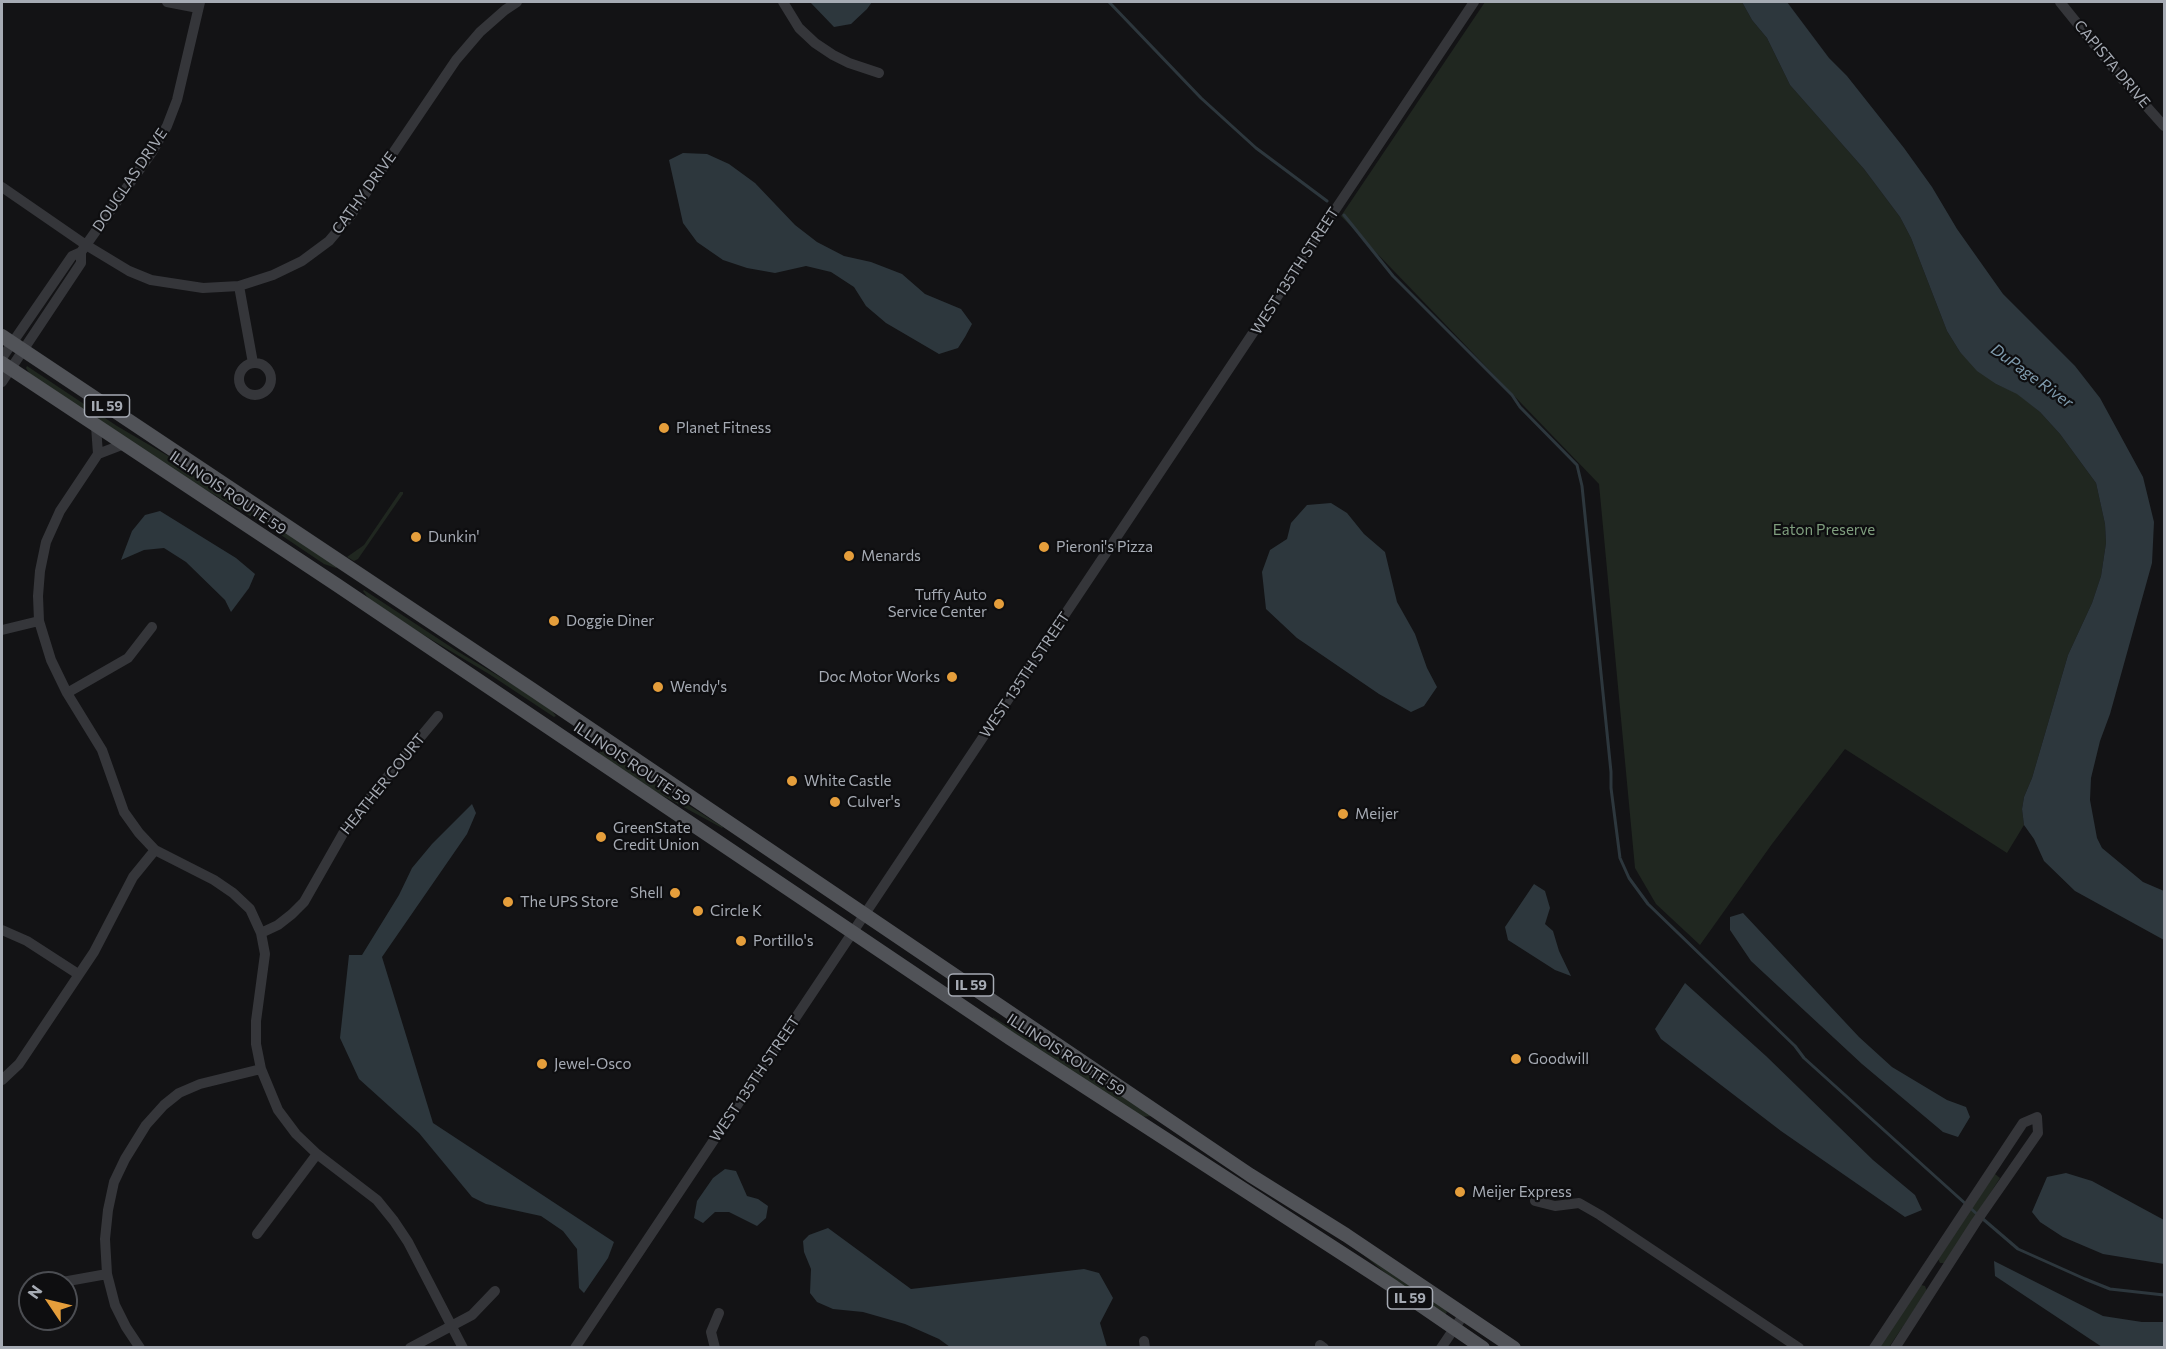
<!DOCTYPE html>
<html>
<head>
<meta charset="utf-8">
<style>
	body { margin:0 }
	#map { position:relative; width:2166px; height:1349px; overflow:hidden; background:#131315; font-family:Commissioner,sans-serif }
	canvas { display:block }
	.frame { position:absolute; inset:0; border:3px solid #a6abb4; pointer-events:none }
	.north { position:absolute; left:18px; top:1271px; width:60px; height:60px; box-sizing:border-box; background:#0e0e10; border:2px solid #4b4d52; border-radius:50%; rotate:305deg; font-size:16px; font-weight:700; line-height:24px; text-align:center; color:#a6abb4 }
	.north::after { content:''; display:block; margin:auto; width:21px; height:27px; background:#e59e3b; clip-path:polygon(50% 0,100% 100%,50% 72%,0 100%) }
</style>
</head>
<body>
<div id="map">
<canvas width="2166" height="1349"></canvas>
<div class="frame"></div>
<div class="north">N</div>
</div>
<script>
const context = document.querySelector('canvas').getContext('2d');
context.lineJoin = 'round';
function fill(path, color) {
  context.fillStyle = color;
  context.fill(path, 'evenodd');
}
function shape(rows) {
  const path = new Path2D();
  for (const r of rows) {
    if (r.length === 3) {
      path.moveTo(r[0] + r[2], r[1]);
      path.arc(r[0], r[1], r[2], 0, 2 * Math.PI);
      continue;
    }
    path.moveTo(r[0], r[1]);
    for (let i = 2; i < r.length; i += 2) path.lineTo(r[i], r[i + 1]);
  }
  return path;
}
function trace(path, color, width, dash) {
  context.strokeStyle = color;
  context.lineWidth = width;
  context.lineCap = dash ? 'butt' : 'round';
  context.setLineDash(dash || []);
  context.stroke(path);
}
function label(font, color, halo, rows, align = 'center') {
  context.font = font + ' Commissioner,sans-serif';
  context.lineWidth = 4.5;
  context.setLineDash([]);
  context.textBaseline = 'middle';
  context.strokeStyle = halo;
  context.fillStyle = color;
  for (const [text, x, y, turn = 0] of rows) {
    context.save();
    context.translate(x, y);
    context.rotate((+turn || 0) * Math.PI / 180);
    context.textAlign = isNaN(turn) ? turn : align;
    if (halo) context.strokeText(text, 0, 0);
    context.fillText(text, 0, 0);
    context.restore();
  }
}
fill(shape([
	[1485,2,1742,2,1752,20,1767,38,1790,85,1864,169,1900,217,1911,238,1947,331,1960,352,1996,384,2017,393,2040,412,2060,434,2096,483,2105,524,2106,543,2101,576,2092,603,2068,655,2032,778,2024,797,2022,809,2024,825,2007,853,1845,749,1772,844,1700,945,1656,904,1635,868,1599,484,1341,216],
	[27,366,117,426,197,473,338,566,336,568,324,564,269,527,182,476,30,374,26,368],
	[400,492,403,492,403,494,358,559,354,561,347,557,364,545],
	[364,590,457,651,530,695,552,711,556,716,554,717,551,715,489,674,417,631,369,599,363,591],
	[602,749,653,783,723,827,722,828,656,792,602,756,599,753],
	[993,1017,1112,1090,1153,1116,1140,1117,992,1019],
	[1995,1174,2000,1178,1945,1263,1940,1263,1938,1259,1993,1176],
	[1360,1252,1444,1308,1447,1312,1445,1315,1395,1281],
	[1921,1285,1925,1286,1927,1291,1889,1347,1878,1348]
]), '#202720');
fill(shape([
	[810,2,872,2,867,9,851,24,834,27],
	[1742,2,1787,2,1829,58,1847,76,1904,148,1932,187,1957,229,2003,294,2075,366,2100,398,2143,477,2154,522,2152,563,2110,714,2100,741,2091,778,2090,800,2097,838,2102,848,2143,882,2164,891,2164,940,2075,891,2044,861,2034,839,2024,825,2022,809,2024,797,2032,778,2068,655,2092,603,2101,576,2106,543,2105,524,2096,483,2060,434,2040,412,2017,394,1996,384,1977,371,1960,352,1947,331,1911,238,1900,217,1864,169,1790,85,1767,38,1752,20],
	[683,153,707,154,729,164,755,183,795,225,817,242,844,256,871,262,902,274,925,294,961,309,972,324,965,337,958,348,939,354,886,323,866,306,854,287,831,272,806,266,775,273,747,268,723,260,697,242,683,223,669,160],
	[1331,503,1347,513,1364,534,1385,552,1397,602,1415,634,1427,668,1437,687,1424,706,1411,712,1379,694,1297,638,1266,609,1262,572,1270,550,1287,539,1291,523,1307,505],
	[160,511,236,558,255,574,249,588,231,612,225,600,186,562,164,548,144,550,121,560,132,531,145,515],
	[472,804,476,813,467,834,382,957,433,1123,614,1242,608,1258,584,1293,579,1288,577,1249,563,1231,541,1216,486,1204,472,1197,419,1133,359,1079,340,1038,349,955,362,955,399,895,412,868,432,844],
	[1534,884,1545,891,1550,908,1545,924,1553,931,1559,951,1571,976,1555,970,1508,940,1505,927],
	[1743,913,1859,1037,1892,1067,1947,1100,1966,1107,1970,1117,1958,1137,1943,1132,1862,1064,1751,961,1730,930,1730,917],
	[1685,983,1766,1056,1873,1160,1915,1195,1922,1210,1905,1217,1781,1131,1661,1039,1655,1029],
	[725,1169,736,1171,747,1196,758,1199,768,1206,766,1218,757,1226,729,1212,715,1212,703,1223,694,1218,697,1201,713,1178],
	[2066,1173,2092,1181,2164,1220,2164,1264,2103,1254,2063,1237,2040,1222,2032,1212,2047,1177],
	[828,1228,911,1289,1084,1269,1099,1273,1113,1298,1100,1323,1107,1347,950,1347,939,1339,905,1324,863,1312,833,1309,817,1302,810,1293,811,1269,804,1252,803,1241,809,1235],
	[1994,1261,2103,1316,2142,1322,2164,1322,2164,1347,2102,1347,1995,1276]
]), '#2d373d');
trace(shape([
	[1109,2,1201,98,1256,148,1327,201],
	[1344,215,1393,276,1512,395,1520,407,1577,465,1582,486,1611,772,1611,788,1620,858,1629,878,1648,904,1795,1046,1804,1058,1978,1215],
	[1983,1219,2018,1249,2085,1279,2110,1289,2164,1295]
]), '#2d373d', 3);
trace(shape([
	[167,2,198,8],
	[783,2,799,28,815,43,833,55,849,63,879,73],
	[2060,2,2123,80,2164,126],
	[2,187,86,245,129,271,151,280,203,288,239,286,273,275,302,261,329,241,351,215,456,60,480,32,505,10,517,2],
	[239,286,253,363],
	[2,358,72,256,81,252],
	[255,379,16],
	[2,382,81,263,81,252,86,245,152,152,167,126,177,100,200,2],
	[96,426,98,454],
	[124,444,98,454,60,511,46,542,40,571,38,596,39,621,51,660,67,693,102,750,124,812,139,833,155,850,214,880,233,893,250,909,261,933,265,954,256,1021,256,1044,261,1069,278,1110,296,1134,317,1154,377,1200,394,1221,408,1242,463,1348],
	[2,630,39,621],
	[67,693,128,658,152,627],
	[2,930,27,941,78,974],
	[261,933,278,925,292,914,304,902,349,823,438,716],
	[2,1080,19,1064,94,952,133,877,155,850],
	[1535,1201,1555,1206,1579,1203,1600,1215,1799,1348],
	[257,1234,317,1154],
	[57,1283,107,1274],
	[1144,1341,1145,1348],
	[1320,1345,1324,1348],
	[140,1348,126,1327,115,1305,107,1274,105,1239,108,1210,114,1182,125,1159,146,1125,164,1105,179,1093,200,1084,261,1069],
	[410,1348,472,1315,495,1291],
	[575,1348,1474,2],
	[715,1348,711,1332,719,1313],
	[1441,1348,1464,1314],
	[1874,1348,2023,1123,2037,1117,2038,1133,1976,1222,1895,1348]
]), '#35363a', 10);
trace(shape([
	[2,336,533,690,1250,1175,1346,1235,1514,1348],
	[2,363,337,585,1011,1039,1394,1287,1483,1348]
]), '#515358', 14);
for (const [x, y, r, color] of [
	[664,428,6,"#e59e3b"],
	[416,537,6,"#e59e3b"],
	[1044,547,6,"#e59e3b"],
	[849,556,6,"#e59e3b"],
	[999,604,6,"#e59e3b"],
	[554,621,6,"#e59e3b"],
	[952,677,6,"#e59e3b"],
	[658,687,6,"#e59e3b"],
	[792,781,6,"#e59e3b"],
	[835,802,6,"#e59e3b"],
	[1343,814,6,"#e59e3b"],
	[601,837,6,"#e59e3b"],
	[675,893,6,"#e59e3b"],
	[508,902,6,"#e59e3b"],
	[698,911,6,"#e59e3b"],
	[741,941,6,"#e59e3b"],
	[1516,1059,6,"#e59e3b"],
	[542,1064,6,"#e59e3b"],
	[1460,1192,6,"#e59e3b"]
]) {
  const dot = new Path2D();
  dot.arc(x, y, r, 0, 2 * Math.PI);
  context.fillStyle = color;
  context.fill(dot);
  trace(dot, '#0e0e10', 2);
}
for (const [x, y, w] of [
	[107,406,45],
	[971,985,45],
	[1410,1298,45]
]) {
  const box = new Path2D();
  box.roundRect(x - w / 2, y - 11, w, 22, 4.5);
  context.fillStyle = '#0e0e10';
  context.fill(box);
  trace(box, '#a6abb4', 1.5);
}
label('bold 14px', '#a6abb4', null, [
	["IL 59",107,406],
	["IL 59",971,985],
	["IL 59",1410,1298]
]);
label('15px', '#a6abb4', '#0e0e10', [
	["CAPISTA DRIVE",2112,64,50],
	["DOUGLAS DRIVE",130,180,-56],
	["CATHY DRIVE",364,193,-54],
	["WEST 135TH STREET",1295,271,-57],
	["ILLINOIS ROUTE 59",228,493,34],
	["WEST 135TH STREET",1025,675,-56],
	["ILLINOIS ROUTE 59",632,764,34],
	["HEATHER COURT",383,784,-51],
	["ILLINOIS ROUTE 59",1066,1055,33],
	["WEST 135TH STREET",755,1079,-56]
]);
label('15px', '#a6abb4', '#0e0e10', [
	["Planet Fitness",676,428],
	["Dunkin'",428,537],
	["Pieroni's Pizza",1056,547],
	["Menards",861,556],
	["Tuffy Auto",987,595,"right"],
	["Service Center",987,612,"right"],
	["Doggie Diner",566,621],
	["Doc Motor Works",940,677,"right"],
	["Wendy's",670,687],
	["White Castle",804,781],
	["Culver's",847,802],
	["Meijer",1355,814],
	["GreenState",613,828],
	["Credit Union",613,845],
	["Shell",663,893,"right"],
	["The UPS Store",520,902],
	["Circle K",710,911],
	["Portillo's",753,941],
	["Goodwill",1528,1059],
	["Jewel-Osco",554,1064],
	["Meijer Express",1472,1192]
], 'left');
label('15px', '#7f9e7e', '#0e0e10', [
	["Eaton Preserve",1824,530]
]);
label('italic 16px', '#7f9bad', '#0e0e10', [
	["DuPage River",2032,376,36]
]);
</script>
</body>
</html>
